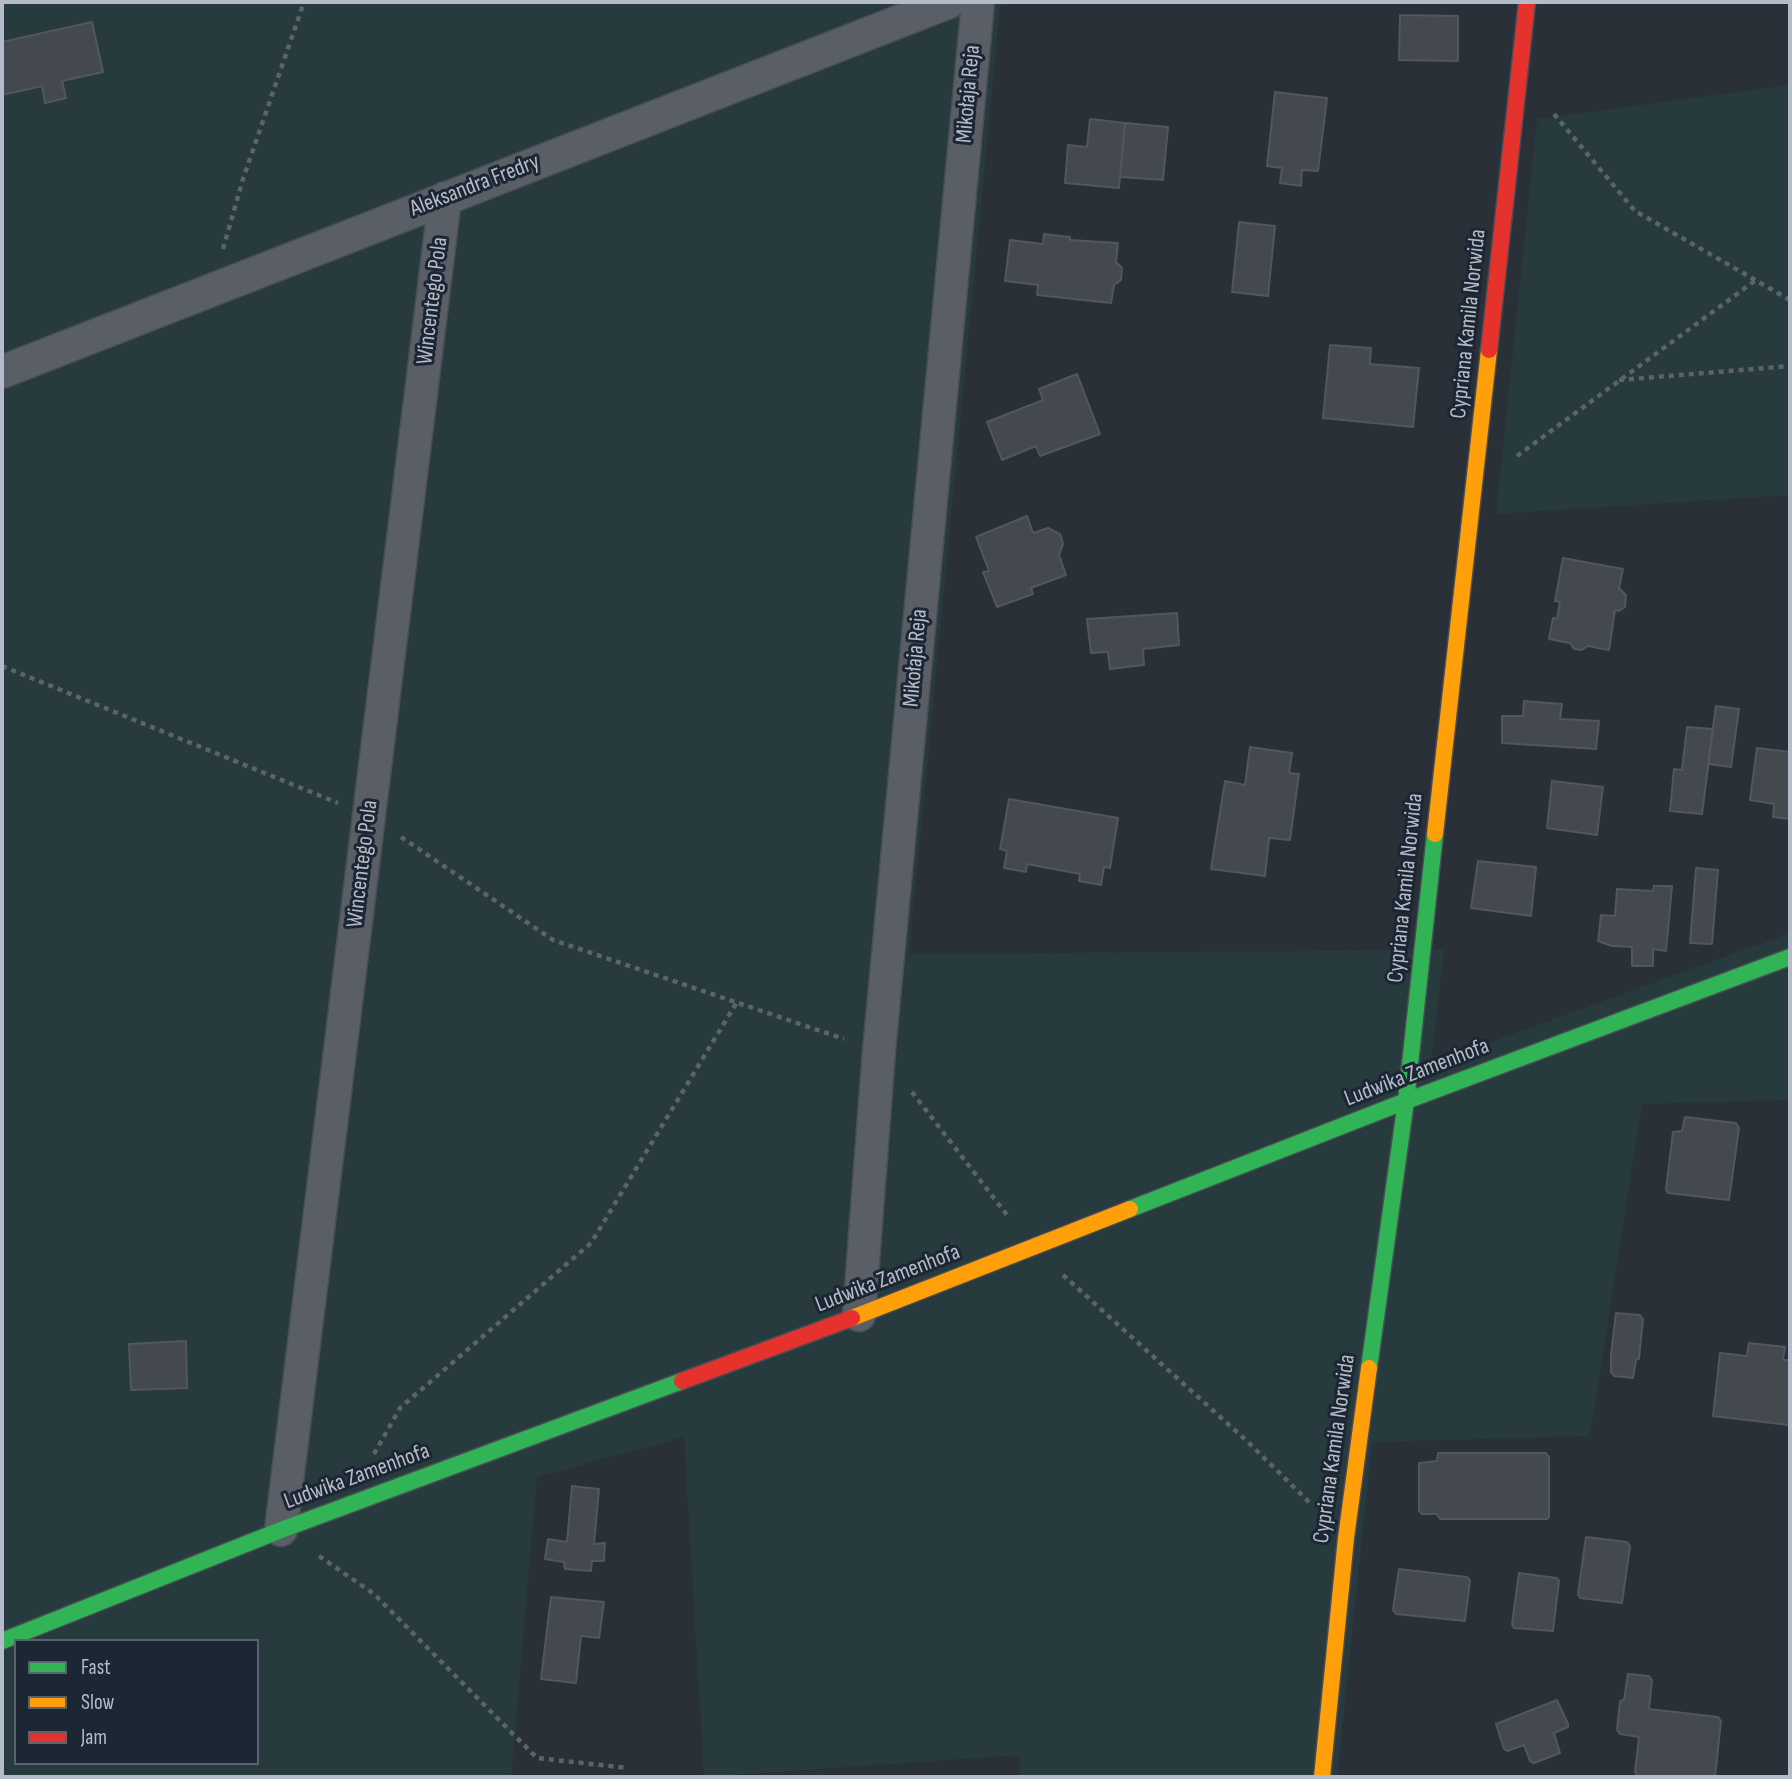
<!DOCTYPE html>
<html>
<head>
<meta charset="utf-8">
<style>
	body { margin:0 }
	#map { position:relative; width:1792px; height:1779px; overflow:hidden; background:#2a3038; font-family:"Sofia Sans Condensed",sans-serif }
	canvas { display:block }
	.frame { position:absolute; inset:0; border:4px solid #b4bcc9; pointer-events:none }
	.legend { position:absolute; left:14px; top:1639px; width:245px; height:126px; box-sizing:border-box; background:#1d2633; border:2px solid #59626f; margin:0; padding:9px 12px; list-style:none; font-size:21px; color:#b4bcc9 }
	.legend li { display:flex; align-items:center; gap:14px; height:35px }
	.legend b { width:35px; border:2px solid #59626f }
</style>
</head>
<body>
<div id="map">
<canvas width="1792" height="1779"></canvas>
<div class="frame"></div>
<ul class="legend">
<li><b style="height:9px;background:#30b455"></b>Fast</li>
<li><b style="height:9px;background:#ff9f0a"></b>Slow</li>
<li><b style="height:9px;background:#e5322d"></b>Jam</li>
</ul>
</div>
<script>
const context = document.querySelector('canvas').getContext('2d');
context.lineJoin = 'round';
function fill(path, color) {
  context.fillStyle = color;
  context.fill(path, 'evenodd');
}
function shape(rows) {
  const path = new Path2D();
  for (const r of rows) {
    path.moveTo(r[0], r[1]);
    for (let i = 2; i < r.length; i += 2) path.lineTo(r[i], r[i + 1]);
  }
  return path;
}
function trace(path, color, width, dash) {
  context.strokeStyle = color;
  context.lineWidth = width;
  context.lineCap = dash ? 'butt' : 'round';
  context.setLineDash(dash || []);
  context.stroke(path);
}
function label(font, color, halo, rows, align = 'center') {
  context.font = font + ' "Sofia Sans Condensed",sans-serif';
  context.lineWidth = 6;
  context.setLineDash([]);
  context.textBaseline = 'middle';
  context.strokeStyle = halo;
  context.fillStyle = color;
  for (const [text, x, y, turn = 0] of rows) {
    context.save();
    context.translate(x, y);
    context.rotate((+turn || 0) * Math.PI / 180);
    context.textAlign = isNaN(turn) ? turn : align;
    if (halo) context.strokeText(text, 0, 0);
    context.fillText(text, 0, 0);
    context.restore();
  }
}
fill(shape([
	[2,2,1013,2,1000,7,909,954,1444,950,1431,1064,1790,933,1790,1100,1642,1104,1590,1436,1372,1442,1337,1777,1019,1777,1020,1755,704,1777,684,1437,537,1477,511,1777,2,1777],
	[16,1641,257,1641,257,1763,16,1763],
	[1790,85,1790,495,1496,514,1537,119]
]), '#273a3e');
const building = shape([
	[1400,15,1458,16,1458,61,1399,60,1400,15],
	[92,22,103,72,62,81,66,98,45,103,42,86,2,95,2,42,92,22],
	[1275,92,1327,98,1318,171,1302,170,1301,186,1280,183,1282,168,1267,166,1275,92],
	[1090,119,1125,123,1119,188,1065,183,1068,145,1087,147,1090,119],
	[1125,123,1168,127,1163,180,1120,177,1125,123],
	[1239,222,1275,226,1268,296,1232,292,1239,222],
	[1044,234,1070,237,1070,240,1118,243,1116,262,1122,268,1121,280,1114,285,1111,303,1037,295,1038,285,1005,281,1010,240,1043,244,1044,234],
	[1330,345,1371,348,1370,364,1419,368,1413,427,1323,418,1330,345],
	[1077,374,1100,434,1040,456,1036,446,1002,460,987,422,1043,400,1039,389,1077,374],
	[1027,516,1033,533,1048,528,1060,534,1063,544,1059,555,1066,575,1031,588,1033,594,997,607,983,572,989,571,976,537,1027,516],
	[1563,558,1623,569,1619,588,1626,595,1625,607,1619,611,1615,610,1609,650,1588,646,1582,650,1574,649,1570,643,1549,639,1553,618,1557,619,1560,602,1555,601,1563,558],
	[1177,613,1179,645,1143,649,1144,665,1110,669,1108,652,1091,653,1087,619,1177,613],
	[1524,701,1562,704,1560,719,1599,721,1596,749,1502,743,1502,716,1523,716,1524,701],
	[1716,706,1739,709,1731,767,1708,764,1716,706],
	[1687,727,1713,729,1702,814,1670,811,1674,769,1682,770,1687,727],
	[1250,747,1292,753,1289,773,1299,774,1290,840,1269,838,1265,876,1211,869,1225,781,1245,785,1250,747],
	[1757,748,1790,752,1790,819,1773,817,1774,804,1750,800,1757,748],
	[1552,781,1603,787,1597,835,1547,828,1552,781],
	[1009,799,1118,818,1110,868,1104,867,1101,885,1079,881,1080,874,1027,864,1026,872,1004,868,1007,851,1000,849,1009,799],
	[1478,861,1536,867,1531,916,1471,908,1478,861],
	[1696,868,1718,870,1712,944,1690,943,1696,868],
	[1654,886,1672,886,1666,951,1653,949,1653,966,1632,966,1632,947,1612,946,1598,941,1601,915,1615,916,1617,889,1653,891,1654,886],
	[1685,1117,1736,1123,1739,1128,1729,1200,1668,1193,1666,1189,1673,1132,1682,1131,1685,1117],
	[1616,1313,1640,1315,1643,1319,1639,1359,1636,1360,1633,1378,1614,1376,1611,1372,1611,1354,1616,1313],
	[186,1341,187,1388,131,1390,129,1344,186,1341],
	[1749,1343,1785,1347,1783,1360,1790,1360,1789,1425,1713,1416,1720,1353,1747,1356,1749,1343],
	[1438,1453,1546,1453,1549,1457,1549,1517,1547,1519,1440,1519,1437,1514,1422,1514,1419,1511,1419,1463,1437,1461,1438,1453],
	[572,1486,599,1489,594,1544,605,1543,604,1561,592,1561,591,1571,565,1569,564,1562,545,1559,548,1539,567,1542,572,1486],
	[1586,1537,1627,1542,1630,1546,1622,1603,1580,1598,1578,1594,1586,1537],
	[1399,1569,1467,1577,1470,1580,1465,1621,1396,1614,1393,1610,1399,1569],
	[1519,1573,1557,1578,1559,1581,1553,1631,1514,1628,1512,1624,1519,1573],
	[551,1597,604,1602,599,1638,581,1636,576,1683,541,1679,551,1597],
	[1628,1674,1649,1676,1652,1680,1649,1709,1718,1717,1721,1721,1715,1777,1638,1776,1635,1772,1639,1737,1620,1734,1617,1730,1620,1701,1624,1700,1628,1674],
	[1557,1700,1568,1724,1568,1727,1554,1733,1560,1753,1534,1763,1530,1761,1524,1745,1507,1751,1504,1749,1496,1724,1557,1700]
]);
fill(building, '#444950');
trace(building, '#52575f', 2);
const street = shape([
	[2,372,949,2],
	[859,1315,879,1051,978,2],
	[281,1530,445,198]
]);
const fast = shape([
	[1130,1209,1406,1101,1790,957],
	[1369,1368,1406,1101,1435,834],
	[2,1641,281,1530,682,1381]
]);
const slow = shape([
	[1435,834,1489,350],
	[852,1318,1130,1209],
	[1322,1777,1346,1538,1369,1368]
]);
const jam = shape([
	[1489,350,1527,2],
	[682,1381,852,1318]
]);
trace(street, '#484c53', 35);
trace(fast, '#484c53', 19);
trace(slow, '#484c53', 19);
trace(jam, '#484c53', 19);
trace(shape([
	[1554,114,1635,211,1790,300],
	[223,249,243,179,304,2],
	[1619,380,1790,366],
	[1517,456,1756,280],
	[2,666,338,803],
	[401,837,553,940,844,1039],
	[912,1092,1007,1215],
	[1063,1275,1248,1442,1311,1504],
	[374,1454,400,1408,591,1243,737,1002],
	[319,1556,374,1594,537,1758,628,1768]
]), '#5d636a', 4.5, [5, 5]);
trace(street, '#5a5e66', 32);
trace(fast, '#30b455', 16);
trace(slow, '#ff9f0a', 16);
trace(jam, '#e5322d', 16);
label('23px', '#b4bcc9', '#1d2633', [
	["Mikołaja Reja",969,94,-85],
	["Aleksandra Fredry",475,186,-21],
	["Wincentego Pola",433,301,-83],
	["Cypriana Kamila Norwida",1469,324,-84],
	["Mikołaja Reja",916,658,-85],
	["Wincentego Pola",363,864,-83],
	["Cypriana Kamila Norwida",1406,888,-84],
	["Ludwika Zamenhofa",1417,1073,-21],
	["Ludwika Zamenhofa",888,1279,-21],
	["Cypriana Kamila Norwida",1335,1449,-82],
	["Ludwika Zamenhofa",357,1477,-20]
]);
</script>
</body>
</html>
